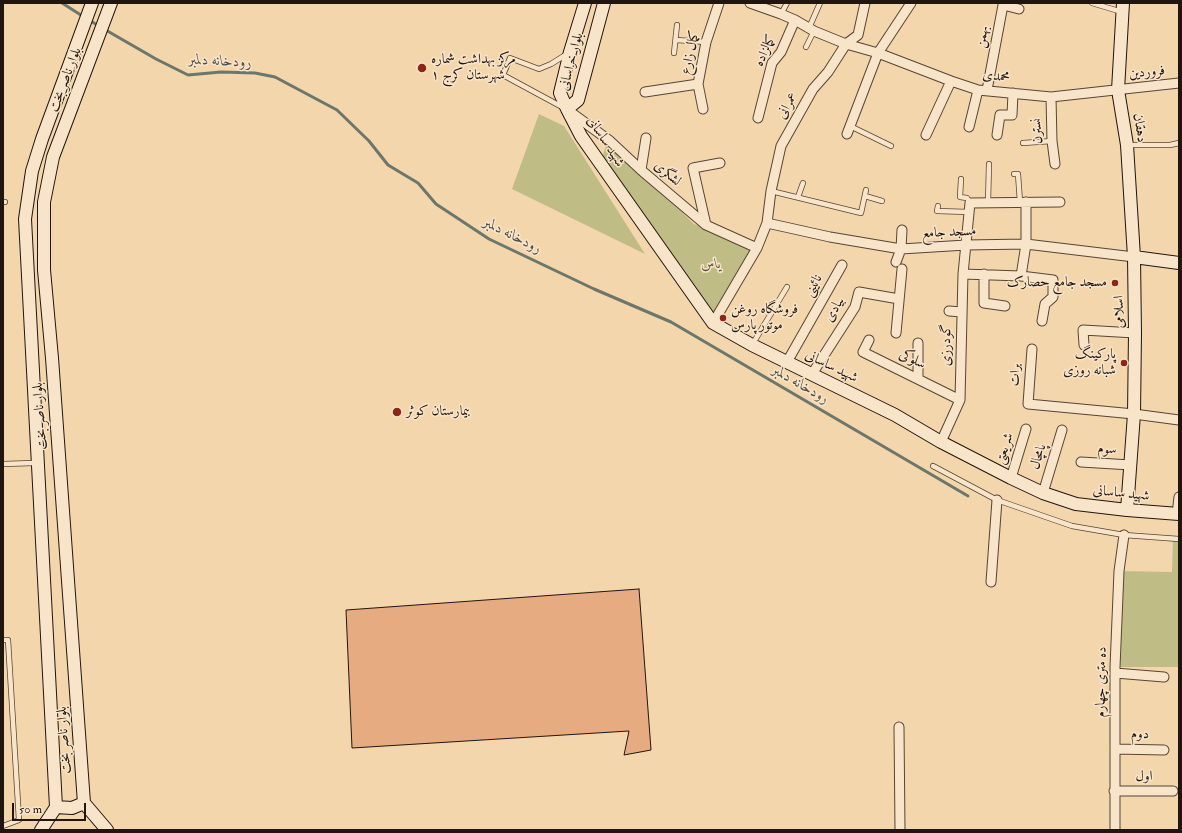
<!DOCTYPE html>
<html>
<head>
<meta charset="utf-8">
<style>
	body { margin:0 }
	#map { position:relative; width:1182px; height:833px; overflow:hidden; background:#f4d6ac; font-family:"IM FELL Double Pica",serif }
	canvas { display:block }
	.frame { position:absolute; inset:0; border:4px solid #21150f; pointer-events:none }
	.scale { position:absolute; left:12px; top:803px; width:74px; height:18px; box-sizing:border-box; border:2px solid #21150f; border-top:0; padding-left:5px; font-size:12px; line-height:14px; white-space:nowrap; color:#21150f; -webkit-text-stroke:3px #f8e4c9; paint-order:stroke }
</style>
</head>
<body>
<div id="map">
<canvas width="1182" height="833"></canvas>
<div class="frame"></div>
<div class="scale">50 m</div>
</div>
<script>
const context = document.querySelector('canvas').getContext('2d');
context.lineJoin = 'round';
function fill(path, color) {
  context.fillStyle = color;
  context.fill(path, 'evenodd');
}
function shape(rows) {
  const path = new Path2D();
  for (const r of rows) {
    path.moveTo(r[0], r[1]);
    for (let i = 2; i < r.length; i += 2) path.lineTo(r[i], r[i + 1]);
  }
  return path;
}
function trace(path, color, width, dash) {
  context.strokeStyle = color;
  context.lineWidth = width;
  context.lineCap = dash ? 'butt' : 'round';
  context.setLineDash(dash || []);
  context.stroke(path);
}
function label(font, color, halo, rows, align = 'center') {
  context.font = font + ' "IM FELL Double Pica",Amiri,serif';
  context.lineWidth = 3;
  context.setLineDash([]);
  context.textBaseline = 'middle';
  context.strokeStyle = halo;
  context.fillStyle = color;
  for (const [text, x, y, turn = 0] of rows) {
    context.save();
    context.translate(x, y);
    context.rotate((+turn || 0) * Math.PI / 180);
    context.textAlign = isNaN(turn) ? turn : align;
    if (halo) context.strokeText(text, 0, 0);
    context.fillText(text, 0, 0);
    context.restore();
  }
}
fill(shape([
	[539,114,564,126,645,254,512,189],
	[610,141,694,224,757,248,713,323,600,163,606,146],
	[1173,537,1179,538,1179,667,1115,667,1119,571,1172,572]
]), '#c0bc86');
trace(shape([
	[62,3,84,17],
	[89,20,99,26],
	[104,29,156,59,188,75,221,72,255,73,275,77,337,110,369,141,388,165,418,183,436,204,489,239,594,289,671,322,968,496]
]), '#6b776c', 3);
const building = shape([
	[639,589,651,750,624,755,629,731,352,748,346,610,639,589]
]);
fill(building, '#e7ab82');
trace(building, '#21150f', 1);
const lane = shape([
	[1092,3,1122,12],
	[781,14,787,3],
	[809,28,820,3],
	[676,40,706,42],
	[806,47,814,31],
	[674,53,677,25],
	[564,108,503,75,510,58,539,69,551,64,567,54],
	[850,126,891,146],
	[1023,143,1052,141],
	[1128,145,1170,145,1179,143],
	[1014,174,1018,174,1020,202],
	[961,179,960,197,967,198,970,203],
	[771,191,861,213,866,190],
	[865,196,882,201],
	[798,197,803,183],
	[3,202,5,202],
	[988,203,989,164],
	[938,206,937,211,969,212],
	[752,345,787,287],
	[3,464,34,463],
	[933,466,997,500,1072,526,1124,535,1179,539],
	[3,640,8,640,19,820,3,826]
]);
const street = shape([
	[750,3,781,14,795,20,814,31,846,44,878,53,951,81,978,90,1051,97,1179,83],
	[987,90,1003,5,1019,9],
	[645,92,698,84],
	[1051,97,1052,141,1055,164],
	[703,109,698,84,706,42,719,3],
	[569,111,610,141,641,170,706,225,757,248],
	[758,118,772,63,781,52,795,20],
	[969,127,978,90],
	[847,134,878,53,911,3],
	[926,135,951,81],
	[997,135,1000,115,1012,115,1013,93],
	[641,170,646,138],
	[767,223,830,237,901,249,966,245,1026,244,1134,257],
	[706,225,693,168,720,163],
	[896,262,901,249,902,230],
	[963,274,1021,276,1026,244,1026,202],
	[984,274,984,303,1005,306],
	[1021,276,1053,280,1053,297,1045,304,1042,321],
	[949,311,962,312],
	[713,323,757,248,767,223,771,191,781,146,813,89,828,72,846,44,858,35,865,3],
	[896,333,902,269],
	[869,340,863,352,960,400],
	[918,343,918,379],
	[1084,345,1083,330,1135,333],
	[1032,349,1028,404,1134,414,1179,420],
	[787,362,842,265],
	[812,374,855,307,859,292,899,299],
	[941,442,960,400,963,274,970,203,1060,202],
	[1081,462,1131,465],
	[1011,478,1026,429],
	[1043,493,1062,430],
	[1177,514,1179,497],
	[991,582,997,500],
	[1115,673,1164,677],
	[899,727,900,830],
	[1115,749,1164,750],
	[1114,791,1173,791],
	[1115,830,1115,667,1119,571,1124,535]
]);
const secondary = shape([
	[585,3,570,52,560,93,567,109,581,136,600,163,713,323,752,345,895,415,941,442,1011,478,1043,493,1076,504,1127,510,1179,514],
	[1123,3,1118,90,1127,145,1134,257,1135,333,1134,414,1127,510],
	[567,109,578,100,604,3],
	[1134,257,1179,263],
	[56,807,72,808,84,803],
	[41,830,56,807,25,219,32,171,42,139,92,3],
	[107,830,84,803,52,358,44,270,44,202,53,157,111,3]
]);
trace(lane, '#564536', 6);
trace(street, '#564536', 11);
trace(secondary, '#21150f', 14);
trace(lane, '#f8e4c9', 4.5);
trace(street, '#f8e4c9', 9);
trace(secondary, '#f8e4c9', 12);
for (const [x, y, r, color] of [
	[422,68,5,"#8f2418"],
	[1115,283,4,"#8f2418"],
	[723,318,4,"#8f2418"],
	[1124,363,4,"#8f2418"],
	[397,412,5,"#8f2418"]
]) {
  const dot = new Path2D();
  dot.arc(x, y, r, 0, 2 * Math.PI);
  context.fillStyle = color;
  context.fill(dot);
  trace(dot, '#f8e4c9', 1.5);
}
label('14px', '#21150f', '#f8e4c9', [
	["بهمن",983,37,-80],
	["کمالزاده",766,51,-64],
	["کمال زارع",691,53,-77],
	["بلوار خراسانی",572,62,-75],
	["فروردین",1147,73,-6],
	["محمدی",996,77,6],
	["بلوار ناصر بخت",66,80,-69],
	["عمرانی",788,106,-61],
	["دهقان",1139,128,81],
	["نسترن",1038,131,-93],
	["شهید ساسانی",605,142,57],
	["لشگری",667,174,40],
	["مسجد جامع",949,233,-3],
	["نائینی",814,286,-61],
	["بیادی",835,310,-61],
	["اسلامی",1120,312,-91],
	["گودرزی",947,345,-89],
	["سلوکی",912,360,26],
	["شهید ساسانی",831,367,26],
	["برات",1016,375,-87],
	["بلوار ناصر بخت",41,416,-94],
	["شریعتی",1005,449,-73],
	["سوم",1107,450,4],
	["پامچال",1039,457,-73],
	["شهید ساسانی",1121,494,6],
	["ده متری چهارم",1102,682,-89],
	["دوم",1140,735,2],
	["بلوار ناصر بخت",65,740,-94],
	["اول",1144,777]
]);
label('14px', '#21150f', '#f8e4c9', [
	["مرکز بهداشت شماره",431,60],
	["۱ شهرستان کرج",431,76],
	["مسجد جامع حصارک",1107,283,"right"],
	["فروشگاه روغن",731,310],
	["موتور پارس",731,326],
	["پارکینگ",1116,355,"right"],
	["شبانه روزی",1116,371,"right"],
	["بیمارستان کوثر",406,412]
], 'left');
label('italic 14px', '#594f39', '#f8e4c9', [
	["یاس",711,265]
]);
label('italic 15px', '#4c4e45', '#f8e4c9', [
	["رودخانه دلمبر",220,62,3],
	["رودخانه دلمبر",512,236,27],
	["رودخانه دلمبر",800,385,30]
]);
</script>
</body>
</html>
